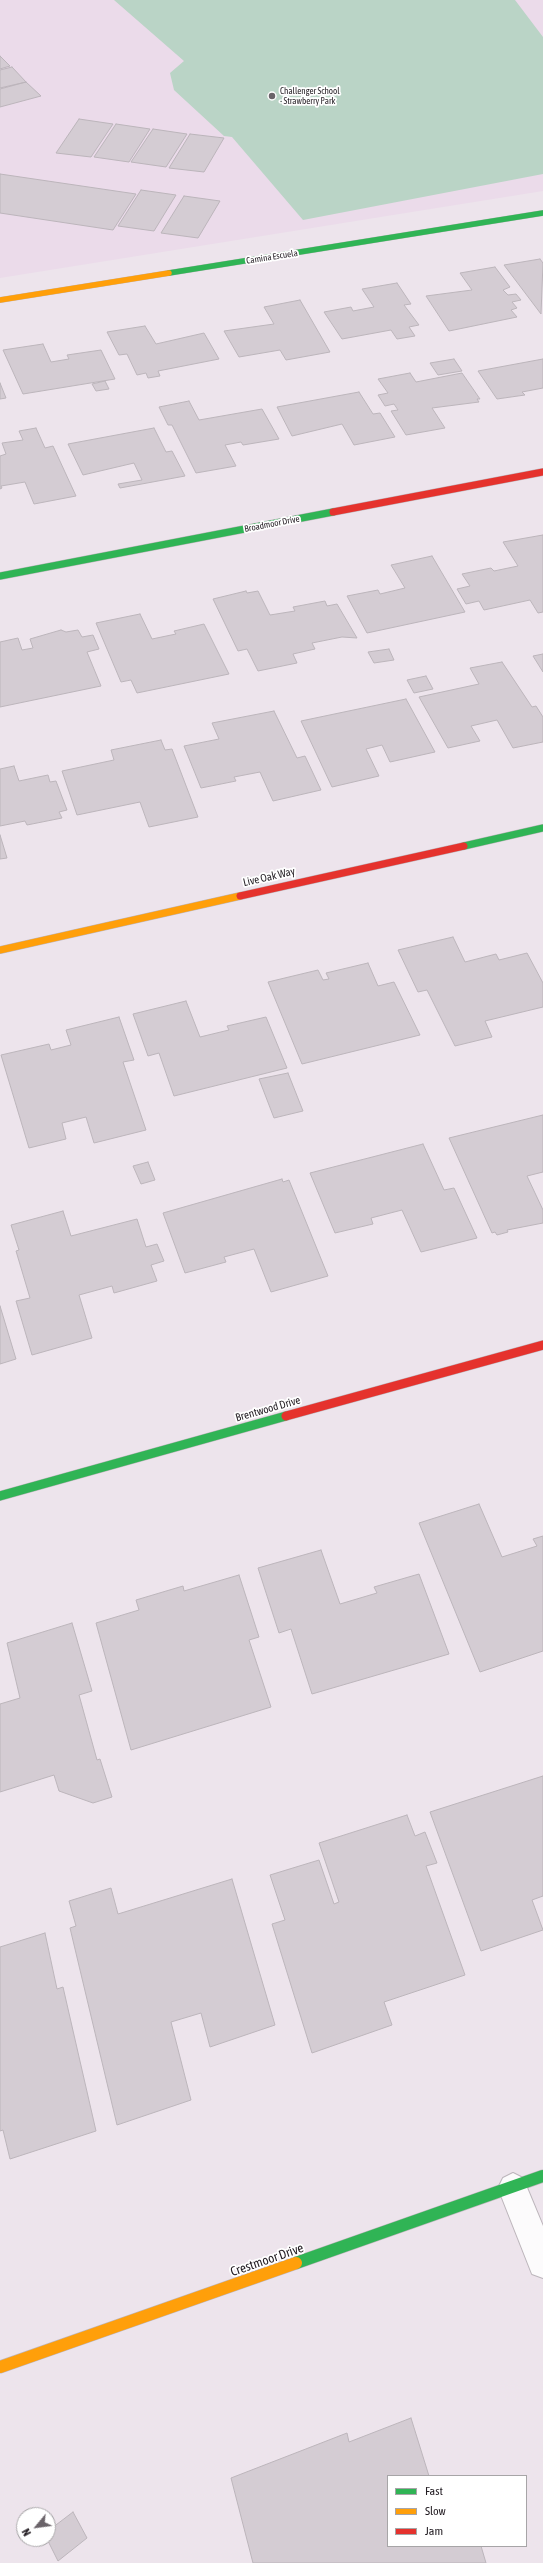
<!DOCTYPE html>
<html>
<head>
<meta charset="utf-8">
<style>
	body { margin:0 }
	#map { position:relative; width:543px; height:2563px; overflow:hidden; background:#ede4ec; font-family:"Asap Condensed",sans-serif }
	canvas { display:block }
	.legend { position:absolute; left:387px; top:2475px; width:140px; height:72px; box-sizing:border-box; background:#fff; border:1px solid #a7a5a7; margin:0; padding:5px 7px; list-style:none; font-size:12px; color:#231d23 }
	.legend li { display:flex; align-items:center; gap:8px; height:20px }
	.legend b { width:20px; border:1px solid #a7a5a7 }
	.north { position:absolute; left:16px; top:2507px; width:40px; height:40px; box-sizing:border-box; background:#fff; border:1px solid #a7a5a7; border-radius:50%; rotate:241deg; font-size:11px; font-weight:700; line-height:16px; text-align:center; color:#231d23 }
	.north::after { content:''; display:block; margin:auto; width:14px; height:18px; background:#6a6369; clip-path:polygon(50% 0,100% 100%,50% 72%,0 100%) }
</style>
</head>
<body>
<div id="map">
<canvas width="543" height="2563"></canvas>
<ul class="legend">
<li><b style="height:5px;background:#30b455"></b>Fast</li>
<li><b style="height:5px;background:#ff9f0a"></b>Slow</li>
<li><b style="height:5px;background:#e5322d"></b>Jam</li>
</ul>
<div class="north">N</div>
</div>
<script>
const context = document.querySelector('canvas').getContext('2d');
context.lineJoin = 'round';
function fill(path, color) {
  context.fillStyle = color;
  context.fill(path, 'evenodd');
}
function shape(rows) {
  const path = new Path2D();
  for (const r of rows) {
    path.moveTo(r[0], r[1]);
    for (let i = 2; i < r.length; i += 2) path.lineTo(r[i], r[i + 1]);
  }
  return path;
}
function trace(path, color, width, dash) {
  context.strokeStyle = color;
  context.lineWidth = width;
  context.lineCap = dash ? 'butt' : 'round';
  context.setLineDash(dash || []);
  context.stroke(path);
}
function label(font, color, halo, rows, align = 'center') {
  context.font = font + ' "Asap Condensed",sans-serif';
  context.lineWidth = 3.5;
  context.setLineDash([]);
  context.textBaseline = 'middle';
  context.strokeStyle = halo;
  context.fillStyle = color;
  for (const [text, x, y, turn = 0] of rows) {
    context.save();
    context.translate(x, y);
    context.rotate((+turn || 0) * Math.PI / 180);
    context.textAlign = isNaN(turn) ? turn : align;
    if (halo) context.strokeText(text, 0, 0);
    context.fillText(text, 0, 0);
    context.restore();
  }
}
fill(shape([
	[0,0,543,0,543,191,0,278]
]), '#ebdbea');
fill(shape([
	[114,0,515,0,543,37,543,174,303,220,232,137,224,136,174,90,170,73,184,61]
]), '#bad4c6');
const building = shape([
	[0,56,10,66,0,69,0,56],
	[12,67,26,82,0,88,0,70,12,67],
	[26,82,41,96,0,107,0,89,26,82],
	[79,119,113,124,91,157,56,153,79,119],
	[116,124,150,129,129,162,94,157,116,124],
	[153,129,187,134,166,167,131,162,153,129],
	[190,134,224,138,204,172,169,168,190,134],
	[0,174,136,194,113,230,0,213,0,174],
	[141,190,176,195,154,231,118,226,141,190],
	[184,196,220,201,198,238,161,233,184,196],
	[540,259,543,263,541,314,504,265,540,259],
	[495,267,510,287,503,290,508,295,516,294,521,300,512,302,517,308,511,310,517,317,449,331,426,296,472,290,460,273,495,267],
	[397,283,411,304,404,305,419,325,409,327,415,336,397,339,391,330,342,339,324,312,351,307,353,311,374,307,362,289,397,283],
	[300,300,330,352,286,360,280,350,239,357,224,331,274,324,264,307,300,300],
	[145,326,156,344,204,333,219,359,158,371,160,376,148,378,146,373,137,375,127,354,119,355,107,332,145,326],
	[43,344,51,362,69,359,67,355,101,350,115,379,23,394,3,350,43,344],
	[454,359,462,371,438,375,430,363,454,359],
	[543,359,543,388,522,392,525,395,497,399,478,371,543,359],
	[410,373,416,382,462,373,480,399,477,399,479,402,432,408,445,428,406,435,391,411,398,410,394,404,385,406,378,395,388,393,378,379,410,373],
	[105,381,109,389,96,391,92,384,105,381],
	[0,383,6,398,0,399,0,383],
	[359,392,373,414,380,413,395,437,354,445,342,424,292,436,277,407,359,392],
	[189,401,199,420,262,409,279,439,243,445,241,442,225,445,236,466,196,473,172,425,168,425,159,407,189,401],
	[36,428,45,448,53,446,76,496,34,504,25,482,1,486,2,488,0,489,0,456,6,454,2,443,23,440,19,431,36,428],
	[154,428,166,452,172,451,185,476,120,488,118,484,142,480,134,463,83,475,68,444,154,428],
	[543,535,543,612,538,613,530,600,484,610,479,601,466,604,457,589,470,586,462,574,491,568,494,571,518,566,503,542,543,535],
	[432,556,465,612,367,633,347,596,378,590,380,594,405,588,391,565,432,556],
	[246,591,247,593,258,591,270,615,295,611,293,607,325,601,327,606,337,604,357,638,342,637,312,643,315,649,293,654,297,663,258,671,247,649,238,651,213,599,246,591],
	[140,614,152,639,176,634,174,631,204,624,229,674,137,693,131,680,121,682,96,623,140,614],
	[61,630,66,632,78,630,82,637,93,635,99,649,87,652,101,686,0,707,0,642,18,638,22,650,33,648,30,639,61,630],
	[389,649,394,660,374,663,368,652,389,649],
	[543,654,543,672,533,656,543,654],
	[502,662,532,707,536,706,543,717,543,742,513,748,497,720,471,726,480,741,448,748,419,697,479,684,470,668,502,662],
	[426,676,433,689,414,693,407,680,426,676],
	[406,699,435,752,390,762,382,745,366,749,379,776,332,787,301,721,406,699],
	[274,711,297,758,305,756,321,790,273,801,260,772,234,777,236,781,201,788,184,746,219,739,212,723,274,711],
	[161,740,165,750,172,749,198,817,149,827,140,802,77,815,62,771,114,760,111,750,161,740],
	[14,766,19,781,48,775,50,782,56,781,67,810,59,812,62,818,27,825,25,821,0,826,0,769,14,766],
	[0,835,7,858,0,859,0,835],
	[453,937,465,962,496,954,499,960,527,953,543,983,543,1007,485,1021,492,1037,455,1046,427,990,418,992,398,950,453,937],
	[368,963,378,986,394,982,420,1035,302,1064,268,982,318,970,323,980,329,979,326,973,368,963],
	[186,1001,200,1037,229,1030,227,1026,266,1017,287,1068,174,1096,159,1053,148,1056,133,1014,186,1001],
	[119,1017,134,1060,123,1062,146,1130,94,1143,86,1117,62,1123,66,1139,29,1148,1,1055,49,1044,51,1050,71,1045,66,1030,119,1017],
	[288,1073,303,1111,274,1118,259,1079,288,1073],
	[543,1115,543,1172,527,1176,543,1210,543,1223,507,1230,508,1232,497,1235,495,1232,492,1233,449,1138,543,1115],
	[423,1144,444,1190,454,1188,477,1238,421,1252,402,1210,371,1218,373,1224,335,1233,310,1173,423,1144],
	[148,1162,155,1180,141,1184,133,1166,148,1162],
	[282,1179,283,1182,289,1180,328,1276,271,1292,254,1249,224,1257,226,1262,185,1273,163,1213,282,1179],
	[63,1211,71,1236,137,1219,146,1247,157,1244,164,1261,151,1265,157,1281,114,1293,112,1286,79,1295,92,1338,32,1355,16,1301,30,1298,16,1251,19,1250,11,1225,63,1211],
	[0,1306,16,1359,0,1364,0,1306],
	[479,1504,502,1557,537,1546,533,1539,543,1536,543,1651,480,1672,419,1523,479,1504],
	[321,1550,340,1604,377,1593,374,1587,419,1574,449,1654,312,1694,291,1629,279,1633,258,1568,321,1550],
	[239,1575,259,1637,249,1640,271,1707,131,1750,96,1623,139,1610,136,1600,183,1586,184,1591,239,1575],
	[72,1623,92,1691,79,1695,97,1760,100,1759,112,1797,93,1803,59,1791,54,1775,0,1792,0,1704,20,1698,7,1643,72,1623],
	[543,1776,543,1896,532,1900,543,1930,481,1951,430,1812,543,1776],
	[407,1815,415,1836,425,1832,437,1863,426,1866,465,1975,384,2002,392,2025,312,2053,272,1924,285,1920,270,1875,319,1860,334,1904,339,1902,319,1843,407,1815],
	[232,1879,275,2025,210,2047,201,2013,171,2022,191,2100,117,2125,70,1928,76,1926,69,1901,111,1888,118,1914,232,1879],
	[45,1933,57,1989,63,1987,96,2131,10,2159,3,2130,0,2131,0,1947,45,1933],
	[411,2418,429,2476,388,2476,388,2546,481,2546,486,2563,253,2563,231,2478,347,2433,349,2442,411,2418],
	[73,2512,87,2538,58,2561,47,2539,48,2531,73,2512]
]);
fill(building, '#d4ccd3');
trace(building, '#bcb5bb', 1);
const street = shape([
	[513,2173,523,2178,543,2226,543,2278,532,2274,498,2188,503,2178,513,2173]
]);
const fastFar3 = shape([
	[169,273,543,213]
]);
const fastFar2 = shape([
	[0,576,333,512],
	[464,846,543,828]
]);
const fastFar1 = shape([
	[0,1496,286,1416]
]);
const fast = shape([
	[296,2263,543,2176]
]);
const slowFar2 = shape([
	[0,300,169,273]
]);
const slowFar1 = shape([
	[0,950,240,896]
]);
const slow = shape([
	[0,2367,296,2263]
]);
const jamFar1 = shape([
	[333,512,543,472],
	[240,896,464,846]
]);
const jam = shape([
	[286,1416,543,1345]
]);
trace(street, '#bcb5bb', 2);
trace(fastFar3, '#bcb5bb', 6);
trace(fastFar2, '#bcb5bb', 8);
trace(fastFar1, '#bcb5bb', 10);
trace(fast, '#bcb5bb', 13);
trace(slowFar2, '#bcb5bb', 6);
trace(slowFar1, '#bcb5bb', 8);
trace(slow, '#bcb5bb', 13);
trace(jamFar1, '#bcb5bb', 8);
trace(jam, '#bcb5bb', 10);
fill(street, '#fcfbfc');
trace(fastFar3, '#30b455', 5.5);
trace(fastFar2, '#30b455', 7);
trace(fastFar1, '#30b455', 9);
trace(fast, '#30b455', 12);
trace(slowFar2, '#ff9f0a', 5.5);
trace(slowFar1, '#ff9f0a', 7);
trace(slow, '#ff9f0a', 12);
trace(jamFar1, '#e5322d', 7);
trace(jam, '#e5322d', 9);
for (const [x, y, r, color] of [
	[272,96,4,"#6a6369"]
]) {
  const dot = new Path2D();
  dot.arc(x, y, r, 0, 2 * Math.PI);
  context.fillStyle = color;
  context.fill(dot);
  trace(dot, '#fff', 1.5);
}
label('9px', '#231d23', '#fff', [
	["Challenger School",280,91],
	["- Strawberry Park",280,101]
], 'left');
label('9px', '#231d23', '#fff', [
	["Camina Escuela",272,257,-9],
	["Broadmoor Drive",272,524,-11]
]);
label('11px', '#231d23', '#fff', [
	["Live Oak Way",269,877,-13],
	["Brentwood Drive",268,1409,-16]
]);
label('13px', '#231d23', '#fff', [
	["Crestmoor Drive",267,2260,-19]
]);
</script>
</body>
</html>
